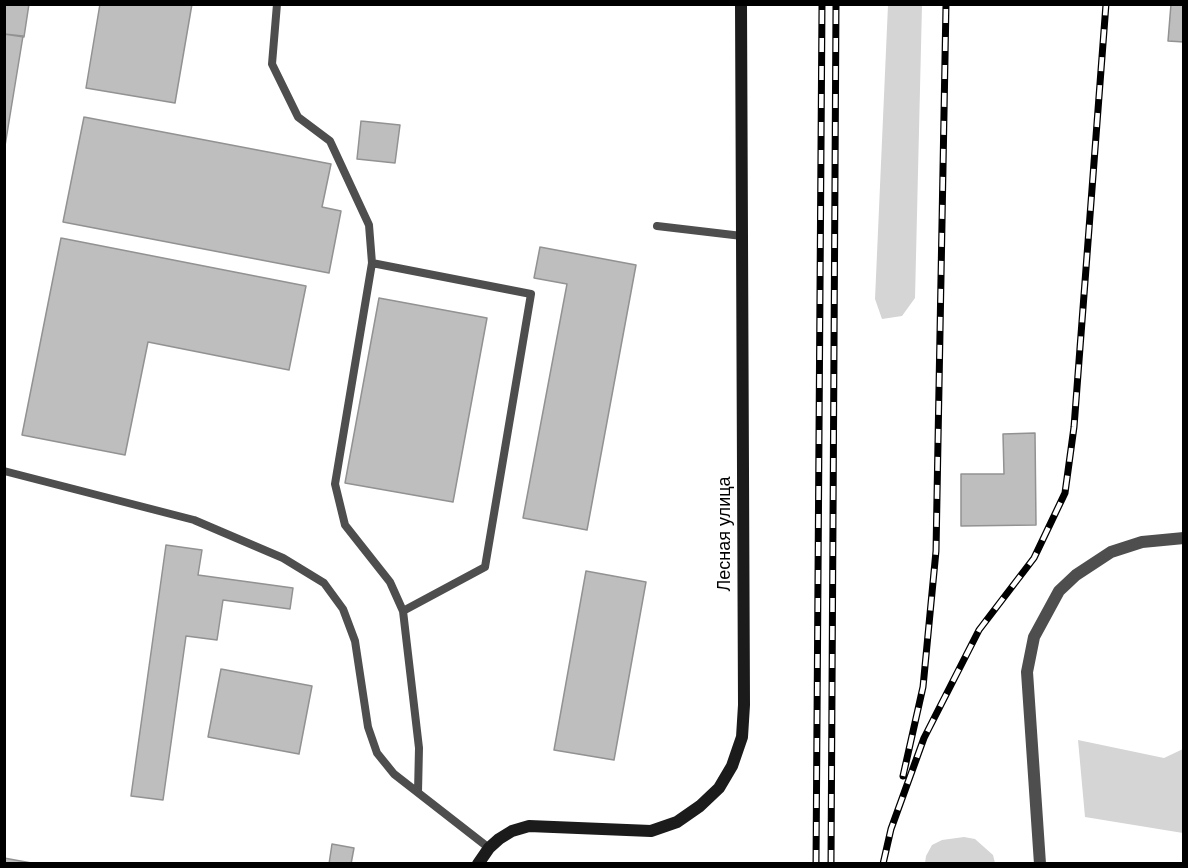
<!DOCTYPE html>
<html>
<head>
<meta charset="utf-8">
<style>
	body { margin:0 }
	#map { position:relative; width:1188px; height:868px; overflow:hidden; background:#fff; font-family:Helvetica,sans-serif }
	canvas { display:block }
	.frame { position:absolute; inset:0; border:6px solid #000; pointer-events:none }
</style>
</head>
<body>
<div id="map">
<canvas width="1188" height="868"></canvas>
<div class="frame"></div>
</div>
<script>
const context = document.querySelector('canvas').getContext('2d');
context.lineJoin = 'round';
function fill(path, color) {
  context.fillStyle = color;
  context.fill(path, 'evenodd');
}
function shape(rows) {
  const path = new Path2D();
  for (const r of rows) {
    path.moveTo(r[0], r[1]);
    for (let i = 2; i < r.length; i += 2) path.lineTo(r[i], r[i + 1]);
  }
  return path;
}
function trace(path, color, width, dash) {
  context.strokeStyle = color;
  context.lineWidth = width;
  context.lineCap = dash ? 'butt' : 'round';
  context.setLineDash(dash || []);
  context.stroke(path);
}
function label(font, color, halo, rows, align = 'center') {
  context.font = font + ' Helvetica,sans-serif';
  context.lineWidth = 4.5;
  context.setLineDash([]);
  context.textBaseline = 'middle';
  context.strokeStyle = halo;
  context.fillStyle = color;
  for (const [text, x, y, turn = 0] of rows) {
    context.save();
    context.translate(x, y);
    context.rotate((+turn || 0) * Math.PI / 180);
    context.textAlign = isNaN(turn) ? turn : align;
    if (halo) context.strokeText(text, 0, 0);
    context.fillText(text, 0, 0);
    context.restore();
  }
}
fill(shape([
	[888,5,922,5,915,298,902,316,882,319,875,299],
	[1078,740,1164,758,1183,749,1183,833,1085,817],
	[964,837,975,839,993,855,995,863,925,863,926,856,932,845,942,840]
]), '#d5d5d5');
const building = shape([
	[4,4,29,4,24,37,4,34,4,4],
	[100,4,192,4,175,103,86,88,100,4],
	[1171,4,1184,4,1184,42,1168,41,1171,4],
	[4,34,23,36,4,152,4,34],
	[84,117,331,164,322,207,341,211,329,273,63,222,84,117],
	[361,121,400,125,395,163,357,159,361,121],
	[61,238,306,286,289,370,148,342,125,455,22,435,61,238],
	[540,247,636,265,587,530,523,518,567,284,534,278,540,247],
	[379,298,487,318,453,502,345,483,379,298],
	[1035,433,1036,525,961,526,961,474,1004,474,1003,434,1035,433],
	[166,545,202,550,198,575,293,588,290,609,223,600,217,640,186,636,163,800,131,796,166,545],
	[586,571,646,582,614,760,554,750,586,571],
	[221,669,312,686,299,754,208,737,221,669],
	[332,844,354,848,351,864,329,864,332,844],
	[4,858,37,864,4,864,4,858]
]);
fill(building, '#bebebe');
trace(building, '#929292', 1.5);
trace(shape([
	[277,4,272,64,298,117,330,141,369,225,372,263,335,484,345,525,390,582,403,611,419,748,418,792],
	[657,226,742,236],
	[372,263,531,294,485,567,403,611],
	[4,471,194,520,283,558,324,583,343,609,355,641,368,727,377,753,394,774,489,848]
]), '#4e4e4e', 8);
trace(shape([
	[1040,864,1027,672,1034,637,1059,591,1076,575,1111,552,1142,542,1184,538]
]), '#4e4e4e', 12);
trace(shape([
	[478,864,489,848,499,839,512,831,529,826,651,831,677,822,700,806,719,788,732,766,742,737,744,705,741,4]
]), '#1b1b1b', 12);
const rail = shape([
	[903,776,923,687,936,551,946,4],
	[816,864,822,4],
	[831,864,836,4],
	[883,864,891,829,924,738,979,630,1034,558,1065,493,1074,427,1106,4]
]);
trace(rail, '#000', 7);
trace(rail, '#fff', 4.5, [14]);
label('18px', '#000', '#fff', [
	["Лесная улица",725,534,-90]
]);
</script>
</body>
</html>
